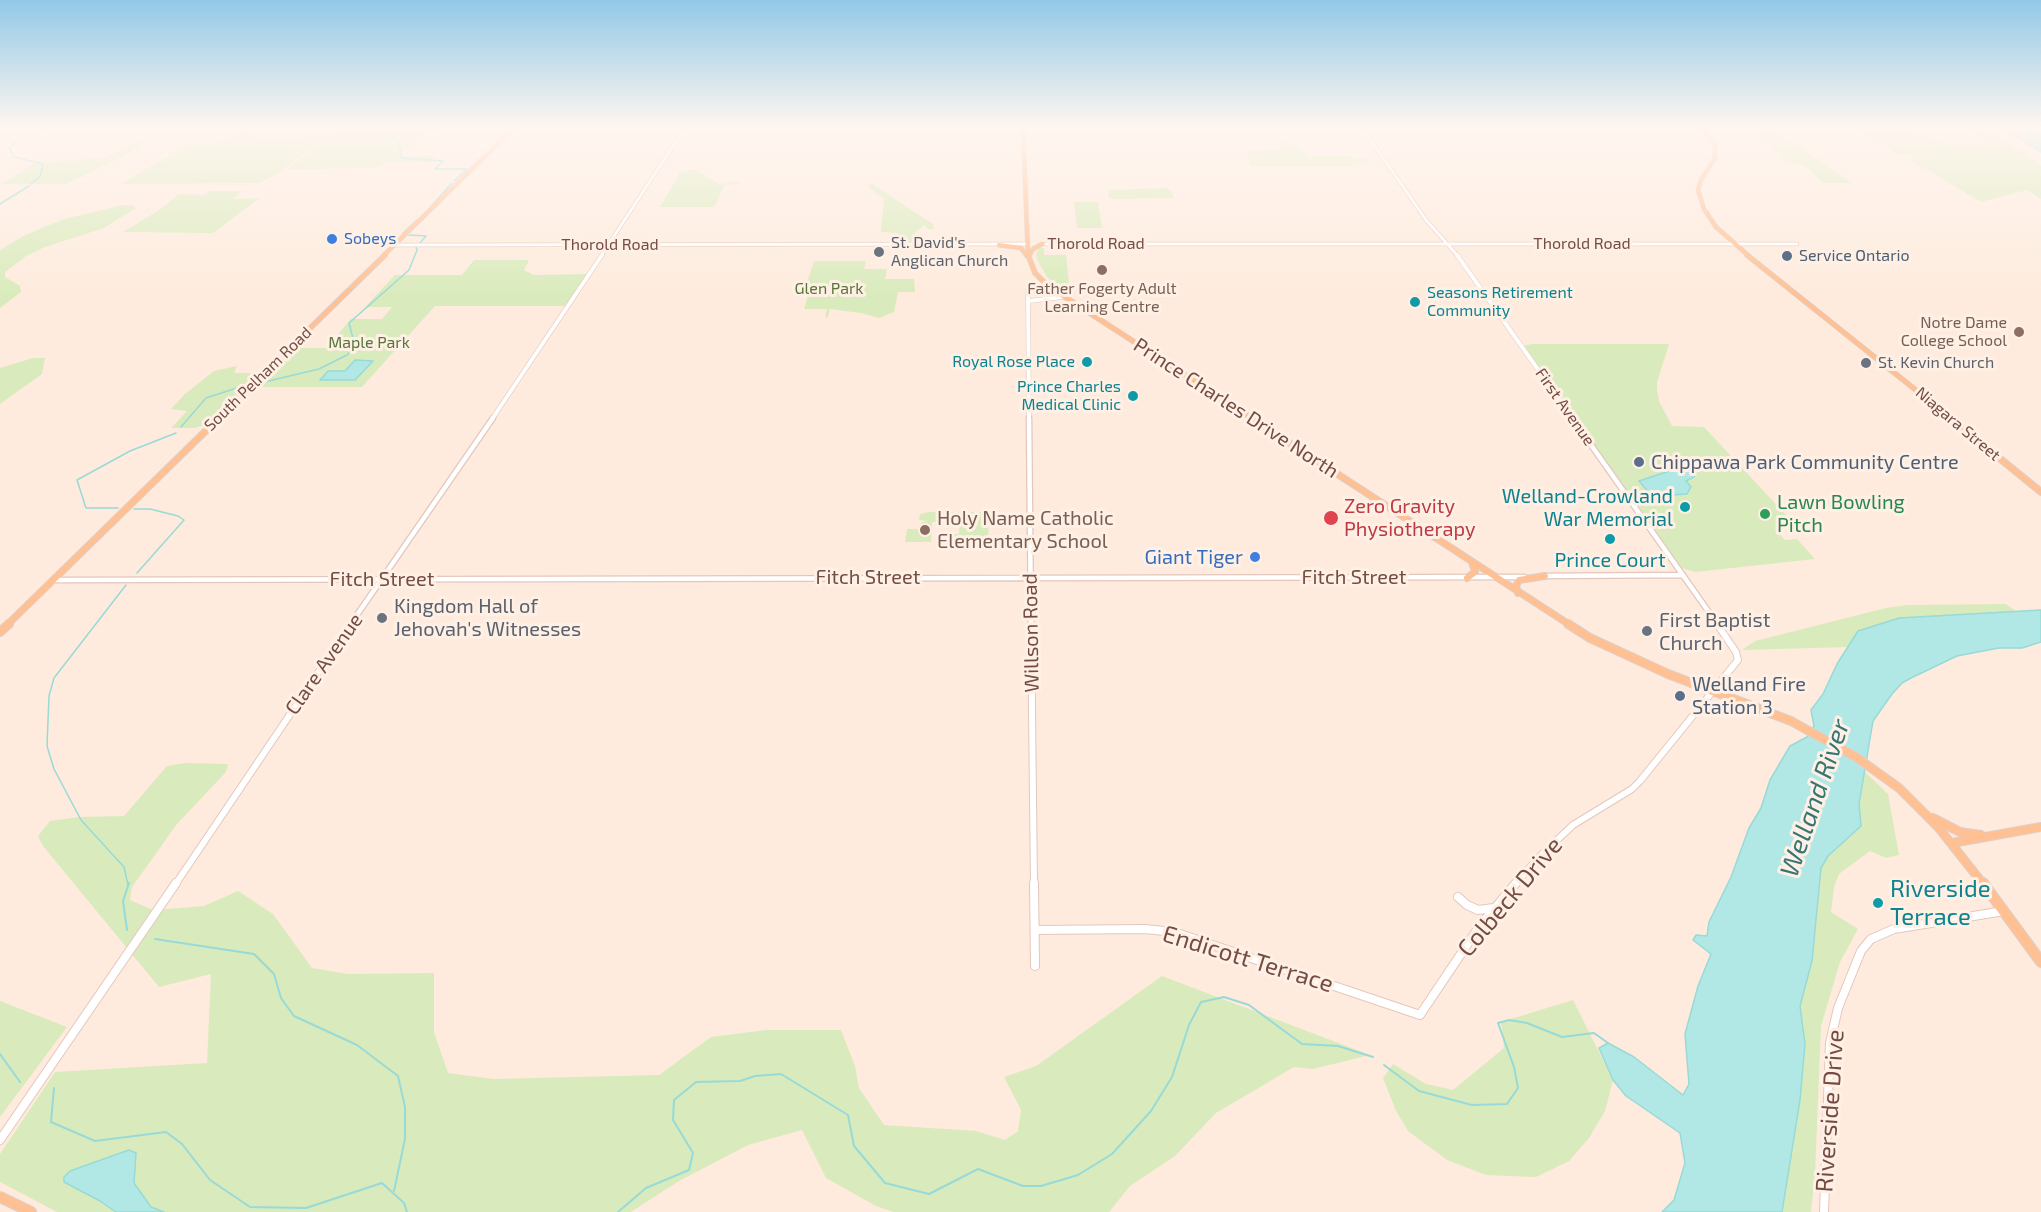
<!DOCTYPE html>
<html>
<head>
<meta charset="utf-8">
<style>
	body { margin:0 }
	canvas { display:block; background:#feebdd }
</style>
</head>
<body>
<canvas width="2041" height="1212"></canvas>
<script>
const context = document.querySelector('canvas').getContext('2d');
context.lineJoin = 'round';
function fill(path, color) {
  context.fillStyle = color;
  context.fill(path, 'evenodd');
}
function shape(rows) {
  const path = new Path2D();
  for (const r of rows) {
    path.moveTo(r[0], r[1]);
    for (let i = 2; i < r.length; i += 2) path.lineTo(r[i], r[i + 1]);
  }
  return path;
}
function trace(path, color, width, dash) {
  context.strokeStyle = color;
  context.lineWidth = width;
  context.lineCap = dash ? 'butt' : 'round';
  context.setLineDash(dash || []);
  context.stroke(path);
}
function label(font, color, halo, rows, align = 'center') {
  context.font = font + ' "Exo 2",sans-serif';
  context.lineWidth = 6;
  context.setLineDash([]);
  context.textBaseline = 'middle';
  context.strokeStyle = halo;
  context.fillStyle = color;
  for (const [text, x, y, turn = 0] of rows) {
    context.save();
    context.translate(x, y);
    context.rotate((+turn || 0) * Math.PI / 180);
    context.textAlign = isNaN(turn) ? turn : align;
    if (halo) context.strokeText(text, 0, 0);
    context.fillText(text, 0, 0);
    context.restore();
  }
}
fill(shape([
	[343,126,400,128,411,126,458,126,434,131,397,156,435,156,429,162,385,163,375,168,287,169],
	[1768,126,1811,155,1852,183,1822,183,1805,165,1788,162,1747,127],
	[1852,126,1913,126,1917,132,1943,143,1973,147,1990,147,1986,141,1960,126,1973,126,1994,135,2041,165,2041,199,2027,190,1981,202,1907,158,1927,157,1899,155],
	[241,130,245,130,256,139,329,136,275,175,259,183,121,184,190,143,218,143],
	[1280,141,1292,146,1298,145,1308,156,1350,156,1364,159,1369,163,1353,163,1353,166,1250,166,1246,151,1265,151,1285,147,1277,142],
	[147,142,118,159,66,184,2,184,37,162,103,159,134,143],
	[694,169,721,185,736,181,740,183,725,185,714,207,660,207,680,172],
	[868,184,873,184,919,215,933,224,934,229,928,229,925,225,917,230,913,235,918,242,897,242,898,233,881,232,884,199,869,188],
	[1167,188,1171,190,1174,198,1113,199,1109,198,1108,190],
	[211,191,242,191,233,199,260,198,213,233,123,232,159,210,179,194,204,195],
	[1074,202,1098,202,1102,228,1077,228],
	[123,205,132,205,136,208,104,228,45,247,26,256,5,272,5,277,20,286,21,292,0,308,0,250,25,235,64,219],
	[1039,248,1044,248,1044,255,1066,255,1069,284,1055,284,1047,277,1038,261,1036,255],
	[474,260,529,260,524,270,534,275,587,274,565,306,435,306,362,387,254,387,294,348,338,348,344,341,332,341,351,319,382,319,392,307,365,307,395,275,462,275],
	[814,261,866,261,864,269,887,269,885,279,914,279,915,292,898,292,894,312,879,318,861,313,830,309,828,317,825,318,827,309,804,309,809,293,804,292],
	[1532,344,1669,344,1657,382,1657,390,1659,401,1672,426,1704,427,1798,528,1775,529,1785,540,1797,539,1815,559,1695,572,1682,568,1524,346],
	[33,358,45,358,42,374,0,404,0,368],
	[237,366,234,373,262,373,208,424,195,428,171,428,187,411,171,409,185,394,214,371],
	[929,512,989,512,988,541,948,543,949,534,959,534,960,522,932,522,931,542,905,542,907,529,921,529,922,522,928,521,919,520,920,514],
	[2006,604,2017,612,1899,618,1858,631,1848,647,1742,650,1755,641,1886,608,1908,605],
	[185,763,228,764,226,772,177,824,132,887,130,900,153,910,204,906,238,891,273,914,312,968,348,974,434,973,434,1032,448,1073,493,1079,659,1075,711,1037,766,1030,841,1030,855,1066,859,1088,884,1125,976,1131,1005,1140,1018,1131,1021,1110,1004,1077,1036,1066,1162,976,1370,1055,1313,1069,1294,1067,1216,1113,1175,1156,1130,1186,1109,1212,893,1212,876,1206,826,1178,802,1130,748,1145,679,1181,631,1212,57,1212,0,1182,0,1154,55,1072,207,1063,211,974,159,987,43,846,38,836,50,821,79,817,124,816,167,766],
	[1864,771,1888,794,1899,855,1886,858,1870,851,1839,874,1834,887,1831,912,1858,929,1840,962,1821,1026,1815,1174,1811,1212,1782,1212,1800,1100,1805,1044,1800,1006,1812,961,1821,868,1828,856,1861,826,1859,804],
	[1573,1000,1613,1080,1605,1111,1589,1138,1569,1161,1536,1177,1486,1175,1447,1160,1408,1131,1396,1111,1383,1078,1393,1064,1426,1084,1453,1090,1504,1048,1501,1022],
	[0,1001,67,1027,0,1117]
]), '#d9ebbc');
const water = shape([
	[2000,126,2041,126,2041,152,2000,126],
	[355,360,373,361,355,380,320,380,328,371,345,371,355,360],
	[1687,465,1697,470,1694,477,1686,481,1691,487,1687,494,1672,495,1659,492,1650,494,1639,481,1687,465],
	[2041,610,2041,642,2022,648,1999,648,1957,656,1911,678,1902,683,1892,694,1873,721,1859,804,1861,826,1828,856,1821,868,1812,961,1800,1006,1805,1044,1800,1100,1782,1212,1662,1212,1674,1200,1685,1163,1680,1133,1626,1096,1613,1080,1599,1048,1608,1043,1634,1057,1683,1095,1689,1084,1685,1034,1698,986,1711,954,1693,940,1696,935,1707,936,1709,922,1731,877,1749,828,1761,808,1770,780,1790,746,1807,737,1814,726,1811,710,1823,694,1837,664,1858,631,1899,618,2041,610],
	[129,1150,136,1153,134,1183,151,1207,164,1212,116,1212,100,1201,64,1182,64,1177,70,1171,129,1150]
]);
fill(water, '#b1e8e5');
trace(water, '#97dad7', 1.5);
trace(shape([
	[379,126,399,143,402,158,443,161,435,169,467,169,454,181],
	[31,184,40,176,43,164,14,157,9,148,20,139,49,126],
	[0,204,29,186],
	[425,213,452,183],
	[402,234,417,220],
	[409,235,426,236,420,243],
	[260,383,319,369,347,355,355,346,349,323,409,270,417,250,416,247],
	[181,427,206,398,246,385],
	[118,508,86,508,77,480,130,451,176,433],
	[134,509,150,509,178,516,184,520,137,573],
	[126,585,54,678,49,696,47,746,54,769,81,820,124,867,128,885]
]), '#97dad7', 1.5);
trace(shape([
	[127,930,123,901,129,883],
	[155,939,254,954,274,974,281,998,294,1016,357,1045,398,1076,405,1107,405,1139,394,1191],
	[0,1054,20,1082],
	[1384,1065,1419,1091,1472,1105,1507,1104,1518,1088,1514,1067,1498,1023,1509,1020,1527,1023,1562,1037,1594,1033,1608,1043],
	[54,1088,51,1122,95,1141,166,1132,182,1144,210,1180,250,1207,306,1208,382,1183,404,1203,407,1212],
	[618,1212,646,1188,689,1170,693,1153,673,1120,674,1100,696,1082,740,1081,755,1076,781,1074,848,1115,854,1146,885,1183,929,1194,978,1169,1023,1186,1041,1186,1078,1175,1112,1154,1151,1111,1172,1077,1189,1025,1201,1002,1224,997,1249,1005,1302,1044,1338,1046,1373,1057]
]), '#97dad7', 2);
const minorFar4 = shape([
	[1361,126,1426,220,1458,256],
	[1046,244,1797,244],
	[395,245,1028,244],
	[601,256,686,126]
]);
const minorFar3 = shape([
	[1457,255,1573,419],
	[1028,289,1029,419],
	[1029,301,1063,297],
	[492,419,602,255]
]);
const minorFar2 = shape([
	[1029,418,1031,625],
	[1572,418,1718,625],
	[1542,576,1683,575],
	[53,580,1524,577],
	[350,625,493,418]
]);
const minorFar1 = shape([
	[1031,624,1034,885],
	[175,885,351,624],
	[1515,885,1537,859,1573,825,1632,789,1640,781,1738,660,1736,652,1717,624]
]);
const minor = shape([
	[1034,883,1035,966],
	[1458,897,1467,905,1478,910,1494,908],
	[1035,930,1145,929,1174,932,1420,1015,1479,927,1516,883],
	[0,1140,176,883],
	[1824,1212,1830,1043,1838,1008,1861,951,1871,939,1894,929,2004,911]
]);
const majorFar4 = shape([
	[1023,126,1028,256],
	[1700,126,1715,143,1715,158,1701,180,1698,190,1704,209,1716,227,1749,256],
	[999,245,1021,248,1027,256],
	[383,256,516,126],
	[1029,256,1033,249,1042,244]
]);
const majorFar3 = shape([
	[1028,255,1035,273,1048,286,1253,419],
	[1747,255,1952,419],
	[217,419,385,255]
]);
const majorFar2 = shape([
	[1251,418,1570,625],
	[1950,418,2041,492],
	[1467,578,1475,572,1472,562],
	[1518,593,1516,586,1519,580,1545,576],
	[7,625,219,418]
]);
const majorFar1 = shape([
	[1568,624,1590,638,1668,674,1791,721,1856,757,1899,788,1938,827,1984,885],
	[0,632,9,624],
	[1933,818,1960,832,1981,835],
	[1952,843,2041,827]
]);
const major = shape([
	[1983,883,2041,962],
	[0,1197,31,1212]
]);
trace(minorFar4, '#e4c7bc', 4.5);
trace(minorFar3, '#e4c7bc', 5);
trace(minorFar2, '#e4c7bc', 7);
trace(minorFar1, '#e4c7bc', 8);
trace(minor, '#e4c7bc', 10);
trace(majorFar4, '#dbd0ce', 5);
trace(majorFar3, '#dbd0ce', 6);
trace(majorFar2, '#dbd0ce', 8);
trace(majorFar1, '#dbd0ce', 10);
trace(major, '#dbd0ce', 12);
trace(minorFar4, '#fff', 3);
trace(minorFar3, '#fff', 4);
trace(minorFar2, '#fff', 4.5);
trace(minorFar1, '#fff', 6);
trace(minor, '#fff', 8);
trace(majorFar4, '#ffc193', 4);
trace(majorFar3, '#ffc193', 4.5);
trace(majorFar2, '#ffc193', 6);
trace(majorFar1, '#ffc193', 8);
trace(major, '#ffc193', 10);
const sky = context.createLinearGradient(0, 0, 0, 296);
sky.addColorStop(0, '#92c9e7');
sky.addColorStop(0.43, '#fff6f0');
sky.addColorStop(1, '#fff6f000');
context.fillStyle = sky;
context.fillRect(0, 0, 2041, 296);
for (const [x, y, r, color] of [
	[332,239,6,"#3f7fe0"],
	[879,252,6,"#6b7280"],
	[1787,256,6,"#5c6f8a"],
	[1102,270,6,"#8d6e63"],
	[1415,302,6,"#0f9aa8"],
	[2019,332,6,"#8d6e63"],
	[1087,362,6,"#0f9aa8"],
	[1866,363,6,"#6b7280"],
	[1133,396,6,"#0f9aa8"],
	[1639,462,6,"#5c6f8a"],
	[1685,507,6,"#0f9aa8"],
	[1765,514,6,"#2e9e5b"],
	[1331,518,8,"#e0444e"],
	[925,530,6,"#8d6e63"],
	[1610,539,6,"#0f9aa8"],
	[1255,557,6,"#3f7fe0"],
	[382,618,6,"#6b7280"],
	[1647,631,6,"#6b7280"],
	[1680,696,6,"#5c6f8a"],
	[1878,903,6,"#0f9aa8"]
]) {
  const dot = new Path2D();
  dot.arc(x, y, r, 0, 2 * Math.PI);
  context.fillStyle = color;
  context.fill(dot);
  trace(dot, '#fff0e5', 2);
}
label('16px', '#366cbe', '#fff0e5', [
	["Sobeys",344,239]
], 'left');
label('16px', '#5b616d', '#fff0e5', [
	["St. David's",891,243],
	["Anglican Church",891,261],
	["St. Kevin Church",1878,363]
], 'left');
label('16px', '#754c44', '#fff0e5', [
	["Thorold Road",1096,244],
	["Thorold Road",1582,244],
	["Thorold Road",610,245],
	["South Pelham Road",258,379,-44],
	["First Avenue",1565,407,55],
	["Niagara Street",1958,424,40]
]);
label('16px', '#4e5e75', '#fff0e5', [
	["Service Ontario",1799,256]
], 'left');
label('16px', '#58763a', '#fff0e5', [
	["Glen Park",829,289],
	["Maple Park",369,343]
]);
label('16px', '#785e54', '#fff0e5', [
	["Father Fogerty Adult",1102,289],
	["Learning Centre",1102,307],
	["Notre Dame",2007,323,"right"],
	["College School",2007,341,"right"]
]);
label('16px', '#0d838f', '#fff0e5', [
	["Seasons Retirement",1427,293,"left"],
	["Community",1427,311,"left"],
	["Royal Rose Place",1075,362],
	["Prince Charles",1121,387],
	["Medical Clinic",1121,405]
], 'right');
label('20px', '#754c44', '#fff0e5', [
	["Prince Charles Drive North",1236,408,33],
	["Fitch Street",868,577],
	["Fitch Street",1354,577],
	["Fitch Street",382,579],
	["Willson Road",1031,633,-91],
	["Clare Avenue",324,664,-55]
]);
label('20px', '#4e5e75', '#fff0e5', [
	["Chippawa Park Community Centre",1651,462],
	["Welland Fire",1692,684],
	["Station 3",1692,707]
], 'left');
label('20px', '#0d838f', '#fff0e5', [
	["Welland-Crowland",1673,496],
	["War Memorial",1673,519],
	["Prince Court",1610,560,"center"]
], 'right');
label('20px', '#27864d', '#fff0e5', [
	["Lawn Bowling",1777,502],
	["Pitch",1777,525]
], 'left');
label('20px', '#be3a42', '#fff0e5', [
	["Zero Gravity",1344,506],
	["Physiotherapy",1344,529]
], 'left');
label('20px', '#785e54', '#fff0e5', [
	["Holy Name Catholic",937,518],
	["Elementary School",937,541]
], 'left');
label('20px', '#366cbe', '#fff0e5', [
	["Giant Tiger",1243,557]
], 'right');
label('20px', '#5b616d', '#fff0e5', [
	["Kingdom Hall of",394,606],
	["Jehovah's Witnesses",394,629],
	["First Baptist",1659,620],
	["Church",1659,643]
], 'left');
label('24px', '#0d838f', '#fff0e5', [
	["Riverside",1890,889],
	["Terrace",1890,917]
], 'left');
label('24px', '#754c44', '#fff0e5', [
	["Colbeck Drive",1510,897,-50],
	["Endicott Terrace",1248,959,17],
	["Riverside Drive",1830,1111,-86]
]);
label('italic 26px', '#357573', '#fff0e5', [
	["Welland River",1815,798,-71]
]);
</script>
</body>
</html>
